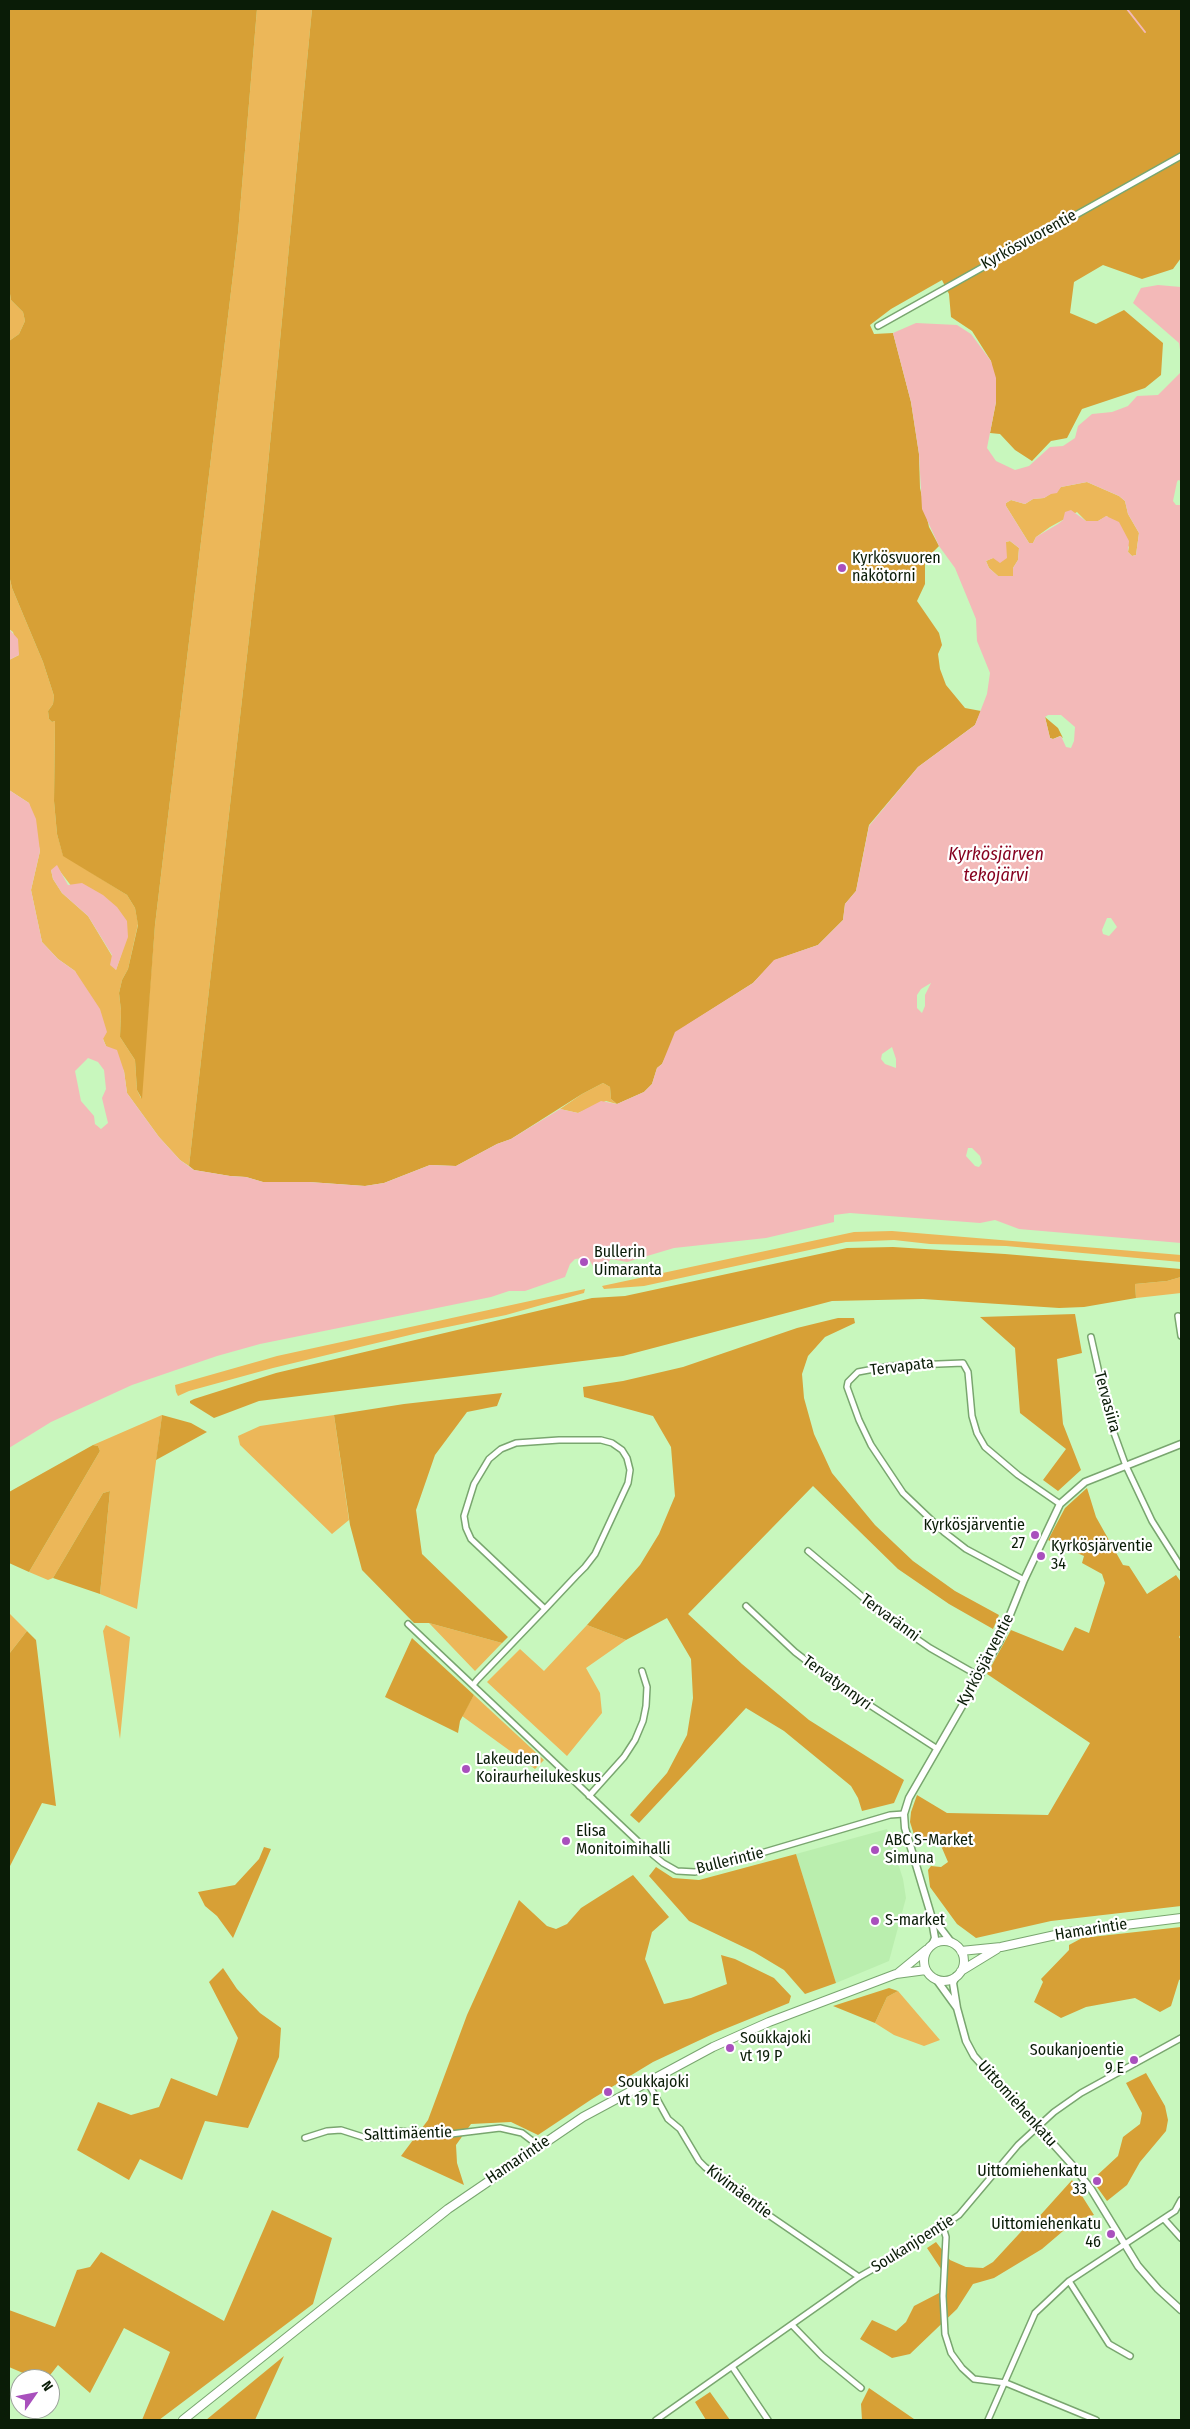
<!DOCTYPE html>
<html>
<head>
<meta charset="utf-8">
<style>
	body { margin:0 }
	#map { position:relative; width:1190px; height:2429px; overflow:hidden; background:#c8f7bd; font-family:"Fira Sans Condensed",sans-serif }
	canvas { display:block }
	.frame { position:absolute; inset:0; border:10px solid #0a1c07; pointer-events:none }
	.north { position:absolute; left:10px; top:2369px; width:50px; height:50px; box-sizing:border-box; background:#fff; border:1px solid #9da49c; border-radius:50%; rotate:57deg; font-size:14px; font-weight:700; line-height:20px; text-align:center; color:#0a1c07 }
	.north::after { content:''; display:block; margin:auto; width:18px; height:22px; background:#a950bd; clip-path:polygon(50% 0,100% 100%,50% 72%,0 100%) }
</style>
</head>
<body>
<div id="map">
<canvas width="1190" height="2429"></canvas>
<div class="frame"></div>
<div class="north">N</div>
</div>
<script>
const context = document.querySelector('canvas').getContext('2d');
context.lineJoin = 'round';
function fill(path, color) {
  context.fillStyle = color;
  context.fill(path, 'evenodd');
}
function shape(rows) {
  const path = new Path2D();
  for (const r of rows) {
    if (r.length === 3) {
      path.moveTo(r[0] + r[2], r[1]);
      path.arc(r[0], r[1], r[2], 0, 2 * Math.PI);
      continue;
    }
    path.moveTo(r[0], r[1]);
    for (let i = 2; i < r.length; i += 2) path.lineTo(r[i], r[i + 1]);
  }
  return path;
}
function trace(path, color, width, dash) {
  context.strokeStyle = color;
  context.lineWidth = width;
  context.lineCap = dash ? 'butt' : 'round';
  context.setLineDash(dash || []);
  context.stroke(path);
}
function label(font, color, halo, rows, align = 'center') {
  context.font = font + ' "Fira Sans Condensed",sans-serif';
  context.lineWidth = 4.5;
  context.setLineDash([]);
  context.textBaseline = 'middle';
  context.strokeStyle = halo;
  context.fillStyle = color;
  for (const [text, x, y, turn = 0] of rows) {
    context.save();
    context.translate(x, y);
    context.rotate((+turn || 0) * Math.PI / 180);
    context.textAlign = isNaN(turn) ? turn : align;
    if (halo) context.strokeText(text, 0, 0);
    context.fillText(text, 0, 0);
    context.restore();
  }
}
fill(shape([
	[887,1829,903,1879,906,1898,889,1961,836,1983,796,1854]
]), '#baeeae');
fill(shape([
	[257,9,312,9,264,506,189,1166,180,1160,159,1137,127,1093,124,1071,106,1046,75,971,58,959,42,942,31,890,40,851,29,803,9,790,9,660,19,655,13,632,9,629,9,575,12,588,43,662,54,696,53,704,48,711,49,719,52,722,55,721,54,801,57,834,63,855,127,895,135,908,138,924,128,969,122,980,119,993,121,1011,120,1037,135,1060,137,1090,141,1098,155,925,238,233],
	[51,870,59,870,122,952,116,970,112,956,88,916,62,893,53,879],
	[9,288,11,300,23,312,25,321,19,334,9,341],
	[1087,482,1119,496,1125,501,1128,514,1139,533,1136,555,1132,556,1128,552,1129,547,1107,516,1098,521,1086,521,1077,512,1050,527,1036,537,1033,543,1029,543,1006,506,1006,503,1011,500,1025,504,1033,499,1044,498,1061,487],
	[1010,541,1019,548,1018,560,1013,568,1013,576,998,576,989,568,986,561,993,558,1005,542],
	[603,1083,610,1087,611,1099,617,1104,606,1101,578,1113,560,1109,582,1094],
	[892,1231,1181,1255,1181,1262,1006,1246,930,1244,894,1240,846,1242,644,1286,604,1289,602,1286,854,1232],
	[1181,1275,1181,1293,1136,1298,1135,1284,1167,1281,1181,1277],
	[585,1289,584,1293,506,1315,418,1333,273,1368,189,1391,178,1396,176,1392,175,1385,277,1356],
	[162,1415,137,1609,100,1594,110,1491,103,1493,53,1578,48,1580,29,1572,100,1451,98,1446,93,1445],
	[334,1415,349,1520,332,1534,240,1445,238,1436,260,1426],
	[9,1613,27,1631,9,1654],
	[429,1623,502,1643,475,1671],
	[106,1625,130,1637,120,1739,103,1631],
	[587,1625,626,1640,586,1668,600,1693,602,1713,567,1756,487,1682,520,1649,544,1671],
	[474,1695,544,1760,535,1769,462,1716],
	[898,1991,940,2040,924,2046,894,2035,875,2023,887,1997]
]), '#ecb759');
fill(shape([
	[9,9,257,9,238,233,155,925,142,1099,137,1090,135,1060,120,1037,121,1011,119,993,122,980,128,969,138,925,135,908,127,895,63,856,57,834,54,801,55,721,52,722,49,719,48,711,53,704,54,696,43,662,12,588,9,575,9,341,19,334,25,321,23,312,11,300,9,288],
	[312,9,1181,9,1181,258,1173,269,1142,279,1103,265,1074,282,1070,313,1096,324,1124,310,1163,343,1161,375,1145,388,1082,409,1067,438,1051,441,1032,461,1015,450,1000,434,990,433,996,402,991,361,972,331,951,317,949,294,942,280,891,309,870,325,874,334,893,333,911,402,919,454,920,488,929,527,939,546,929,556,925,564,925,584,917,601,939,633,942,645,938,654,940,669,946,685,965,708,981,711,975,725,918,767,869,825,856,891,845,904,843,920,818,945,775,960,753,983,687,1025,668,1052,662,1064,657,1068,652,1084,644,1092,617,1104,611,1099,610,1087,603,1083,582,1094,511,1139,497,1144,456,1166,430,1165,384,1183,365,1186,309,1182,263,1182,246,1177,230,1176,194,1170,189,1166,264,506],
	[1045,717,1058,728,1063,738,1060,736,1053,739,1050,738],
	[893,1247,1005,1254,1181,1269,1181,1277,1167,1281,1135,1284,1136,1298,1084,1307,1059,1308,923,1299,832,1301,623,1356,259,1401,214,1418,190,1403,190,1401,194,1399,276,1373,592,1298,625,1296,847,1248],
	[1075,1314,1082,1353,1057,1359,1063,1424,1081,1470,1058,1491,1043,1480,1066,1449,1020,1413,1015,1348,980,1317],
	[838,1318,854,1318,855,1323,825,1337,808,1356,802,1374,804,1398,814,1434,832,1473,875,1525,913,1561,955,1591,999,1615,993,1629,949,1604,898,1569,813,1486,688,1614,742,1664,809,1720,904,1780,894,1803,862,1811,858,1798,851,1786,784,1731,746,1708,639,1823,630,1815,667,1773,687,1735,693,1698,691,1659,667,1618,626,1640,587,1625,640,1565,659,1534,675,1496,671,1447,653,1416,584,1397,583,1387,623,1381,683,1367,797,1328],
	[502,1393,497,1406,467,1412,435,1455,416,1510,422,1554,508,1637,502,1643,429,1623,414,1623,362,1570,350,1525,334,1415,404,1404],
	[162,1415,191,1423,207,1432,156,1460],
	[93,1445,98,1446,100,1451,29,1572,9,1563,9,1492],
	[1087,1488,1096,1517,1123,1565,1129,1566,1147,1594,1176,1575,1181,1582,1181,1634,1179,1637,1181,1640,1181,1906,1051,1921,976,1938,957,1924,930,1887,928,1870,931,1866,941,1867,948,1862,936,1834,916,1841,910,1822,911,1812,917,1795,947,1813,1048,1815,1090,1743,987,1674,1011,1630,1063,1651,1075,1627,1089,1633,1105,1583,1102,1574,1082,1563,1084,1556,1048,1540,1065,1508],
	[110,1491,100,1594,53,1578,103,1493],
	[27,1631,36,1640,56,1806,42,1803,9,1868,9,1654],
	[412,1638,474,1695,460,1721,458,1733,385,1697],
	[264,1847,271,1849,233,1938,217,1916,205,1906,198,1892,235,1885,259,1859],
	[796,1854,836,1983,805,1994,784,1970,754,1952,689,1921,649,1876,656,1867,673,1878,699,1880],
	[633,1875,669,1917,652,1932,645,1959,664,2004,691,1998,727,1984,721,1955,735,1959,774,1978,791,1996,789,2003,715,2033,653,2062,592,2099,538,2135,511,2122,471,2124,456,2145,457,2163,464,2185,401,2156,428,2120,467,2015,519,1900,547,1926,556,1929,567,1924,581,1908],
	[1181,1927,1181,1979,1179,1980,1171,2006,1160,2012,1135,1998,1086,2007,1061,2018,1034,2002,1043,1982,1041,1979,1069,1950,1069,1945,1082,1938],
	[223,1968,237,1989,260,2013,281,2028,279,2057,248,2128,205,2121,182,2180,140,2159,129,2180,77,2150,98,2102,131,2115,159,2107,171,2078,217,2096,238,2038,209,1982],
	[889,1988,898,1991,887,1997,875,2023,833,2006],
	[1146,2073,1165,2106,1168,2120,1166,2131,1140,2162,1127,2185,1107,2201,1092,2180,1118,2156,1123,2137,1140,2124,1142,2113,1126,2083],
	[1072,2180,1094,2215,1076,2220,1042,2249,994,2278,973,2284,957,2309,910,2354,892,2358,860,2339,872,2320,896,2331,906,2322,914,2306,941,2292,945,2275,927,2248,936,2242,950,2260,966,2267,983,2268,993,2262,1030,2222,1036,2220],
	[272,2210,332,2238,313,2304,159,2420,142,2420,170,2352,124,2328,90,2393,58,2365,47,2379,37,2379,9,2367,9,2310,55,2327,77,2270,90,2267,101,2252,224,2321],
	[284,2356,255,2420,206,2420],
	[869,2388,914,2419,913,2420,862,2420,861,2404],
	[710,2392,730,2420,706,2420,695,2402]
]), '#d7a036');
fill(shape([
	[1158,285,1181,287,1181,356,1179,343,1133,303,1141,288],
	[916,323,957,325,971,334,991,361,996,378,996,402,987,448,996,461,1015,470,1029,466,1050,447,1063,446,1075,438,1078,426,1092,414,1112,412,1128,406,1137,396,1158,395,1181,372,1181,481,1178,480,1177,482,1173,501,1176,505,1181,505,1181,1243,1019,1229,995,1220,980,1223,850,1213,834,1215,834,1222,766,1238,674,1248,627,1262,611,1259,602,1270,595,1270,589,1259,583,1258,575,1259,570,1264,565,1277,525,1291,509,1291,491,1297,260,1344,217,1356,132,1385,51,1422,9,1448,9,790,29,803,36,819,40,851,31,890,42,942,58,959,75,971,100,1009,107,1032,103,1039,106,1046,117,1050,124,1071,127,1093,159,1137,180,1160,194,1170,230,1176,246,1177,263,1182,309,1182,365,1186,384,1183,430,1165,456,1166,497,1144,511,1139,560,1109,578,1113,601,1101,617,1104,644,1092,652,1084,657,1068,662,1064,675,1032,753,983,774,960,818,945,843,920,845,904,856,891,869,826,918,767,975,725,987,694,990,673,977,641,976,619,955,568,939,546,922,509,919,454,911,402,893,333],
	[1087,482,1119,496,1125,501,1128,514,1139,533,1136,555,1132,556,1128,552,1129,541,1119,522,1106,516,1098,521,1086,521,1071,510,1065,512,1063,520,1058,524,1036,537,1033,543,1029,543,1006,506,1006,503,1011,500,1025,504,1033,499,1044,498,1051,494,1057,493,1061,487],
	[1010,541,1019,548,1018,560,1013,568,1013,576,998,576,989,568,986,561,993,558,1000,563,1007,558,1006,542],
	[1048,715,1061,715,1075,727,1074,741,1071,748,1066,747,1061,736,1053,739,1050,738,1045,717],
	[1107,918,1111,918,1117,927,1109,936,1103,934,1102,930],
	[931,983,925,995,925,1006,922,1013,917,1008,917,995,921,989],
	[892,1047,896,1059,896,1068,885,1064,881,1059,882,1054],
	[88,1058,98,1062,104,1070,106,1089,102,1098,108,1123,101,1129,95,1124,94,1116,81,1101,75,1071],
	[968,1148,972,1148,980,1156,982,1163,979,1167,975,1166,966,1156],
	[9,629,18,639,19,655,9,660],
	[57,865,68,885,82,883,103,895,117,907,127,921,128,937,116,970,110,965,112,955,88,916,62,893,53,879,51,870]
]), '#f3b9b8');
trace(shape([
	[1127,9,1145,32]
]), '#f3b9b8', 2);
const minor = shape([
	[878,326,1181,156],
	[1178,1316,1181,1336],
	[1091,1337,1110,1422,1126,1466,1152,1521,1181,1567],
	[808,1551,891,1621,930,1648,979,1676],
	[1024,1580,966,1549,944,1532,903,1493,871,1445,859,1420,847,1387,848,1382,858,1372,890,1366,963,1363,968,1372,972,1416,977,1433,985,1447,1018,1475,1060,1504],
	[746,1606,795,1652,834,1682,936,1748],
	[408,1624,646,1849,663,1863,677,1871,695,1872,714,1867,890,1815,904,1814],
	[473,1685,477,1680,545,1609,576,1576,585,1567,595,1554,628,1483,630,1470,627,1458,622,1450,612,1443,601,1440,559,1440,516,1443,501,1449,489,1459,474,1484,464,1516,466,1528,471,1539,545,1609],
	[589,1796,624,1757,635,1740,643,1721,646,1706,647,1687,642,1671],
	[647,2081,668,2119,680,2129,699,2161,705,2167,770,2216,859,2277],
	[305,2138,327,2131,341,2130,363,2137,382,2138,395,2131,451,2134,500,2128,522,2133,539,2146],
	[1164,2219,1181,2238],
	[943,2227,946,2237,943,2296,945,2334,951,2353,962,2368,974,2379,1006,2383,1096,2420],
	[1069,2281,1109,2344,1130,2356],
	[792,2325,822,2356,861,2388],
	[733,2368,768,2420],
	[656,2420,859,2277,918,2243,959,2215,1018,2145,1054,2112,1081,2093,1181,2038],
	[988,2420,1035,2313,1069,2281,1175,2211,1181,2200]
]);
const tertiary = shape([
	[932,1917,951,1942],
	[932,1945,935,1938,931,1915,905,1828,904,1814,909,1798,999,1642,1024,1580,1060,1504,1085,1482,1181,1444],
	[956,1976,953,1983,957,2008,966,2041,974,2056,1073,2166,1091,2189,1138,2266,1158,2289,1181,2310],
	[936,1979,957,2008]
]);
const secondary = shape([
	[944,1961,20],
	[961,1951,1001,1947,1069,1932,1181,1918],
	[961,1971,997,1949],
	[898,1973,926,1950],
	[183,2420,448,2209,583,2117,713,2047,769,2022,896,1974,926,1970]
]);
trace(minor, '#79a66f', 8);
trace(tertiary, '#79a66f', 9);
trace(secondary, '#79a66f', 10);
trace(minor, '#fff', 5);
trace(tertiary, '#fff', 6);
trace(secondary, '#fff', 8);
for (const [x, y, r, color] of [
	[842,568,5,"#a950bd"],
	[584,1262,5,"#a950bd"],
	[1035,1535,5,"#a950bd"],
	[1041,1556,5,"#a950bd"],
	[466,1769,5,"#a950bd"],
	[566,1841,5,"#a950bd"],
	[875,1850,5,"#a950bd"],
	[875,1921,5,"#a950bd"],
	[730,2048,5,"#a950bd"],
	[1134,2060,5,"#a950bd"],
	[608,2092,5,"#a950bd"],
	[1097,2181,5,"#a950bd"],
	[1111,2234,5,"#a950bd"]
]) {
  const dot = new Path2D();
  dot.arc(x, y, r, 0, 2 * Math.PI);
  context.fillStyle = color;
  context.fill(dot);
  trace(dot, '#fff', 2);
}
label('16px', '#0a1c07', '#fff', [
	["Kyrkösvuorentie",1029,240,-29],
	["Tervapata",902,1367,-7],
	["Tervasiira",1107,1402,75],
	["Tervaränni",890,1618,36],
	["Kyrkösjärventie",986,1660,-62],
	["Tervatynnyri",837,1683,36],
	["Bullerintie",730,1861,-14],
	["Hamarintie",1091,1930,-9],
	["Uittomiehenkatu",1017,2104,48],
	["Salttimäentie",408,2134,-2],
	["Hamarintie",518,2160,-34],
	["Kivimäentie",739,2192,37],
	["Soukanjoentie",913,2244,-32]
]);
label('16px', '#0a1c07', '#fff', [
	["Kyrkösvuoren",852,559],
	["näkötorni",852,577],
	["Bullerin",594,1253],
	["Uimaranta",594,1271],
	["Kyrkösjärventie",1025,1526,"right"],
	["27",1025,1544,"right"],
	["Kyrkösjärventie",1051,1547],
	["34",1051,1565],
	["Lakeuden",476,1760],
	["Koiraurheilukeskus",476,1778],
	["Elisa",576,1832],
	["Monitoimihalli",576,1850],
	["ABC S-Market",885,1841],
	["Simuna",885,1859],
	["S-market",885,1921],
	["Soukkajoki",740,2039],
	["vt 19 P",740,2057],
	["Soukanjoentie",1124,2051,"right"],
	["9 E",1124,2069,"right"],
	["Soukkajoki",618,2083],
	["vt 19 E",618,2101],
	["Uittomiehenkatu",1087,2172,"right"],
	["33",1087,2190,"right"],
	["Uittomiehenkatu",1101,2225,"right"],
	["46",1101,2243,"right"]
], 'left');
label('italic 18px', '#86001f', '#fff', [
	["Kyrkösjärven",996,855],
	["tekojärvi",996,876]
]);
</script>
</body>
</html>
